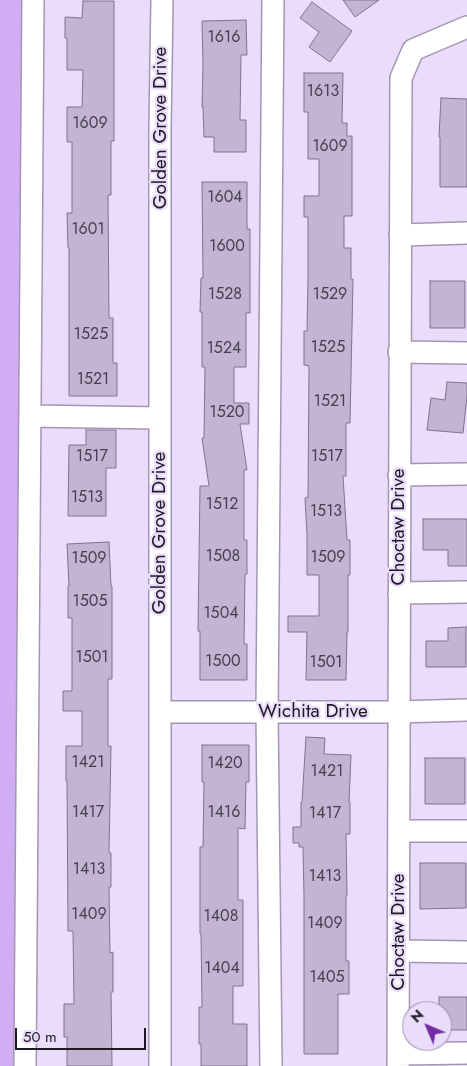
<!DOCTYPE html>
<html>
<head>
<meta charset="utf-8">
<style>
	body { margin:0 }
	#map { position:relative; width:467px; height:1066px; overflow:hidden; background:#eadcfb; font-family:Jost,sans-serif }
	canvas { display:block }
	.north { position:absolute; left:402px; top:1001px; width:50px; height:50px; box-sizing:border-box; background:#eadcfb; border:1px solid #988ea5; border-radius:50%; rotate:315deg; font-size:14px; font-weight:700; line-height:20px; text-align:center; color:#1e1924 }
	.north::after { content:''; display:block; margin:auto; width:18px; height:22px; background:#702da1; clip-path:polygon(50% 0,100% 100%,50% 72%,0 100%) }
	.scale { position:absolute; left:15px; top:1028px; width:131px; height:22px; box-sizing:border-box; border:2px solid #1e1924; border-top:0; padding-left:6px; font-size:15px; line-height:18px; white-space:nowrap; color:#1e1924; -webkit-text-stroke:4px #eadcfb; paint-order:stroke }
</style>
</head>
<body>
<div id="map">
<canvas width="467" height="1066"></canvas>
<div class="north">N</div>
<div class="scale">50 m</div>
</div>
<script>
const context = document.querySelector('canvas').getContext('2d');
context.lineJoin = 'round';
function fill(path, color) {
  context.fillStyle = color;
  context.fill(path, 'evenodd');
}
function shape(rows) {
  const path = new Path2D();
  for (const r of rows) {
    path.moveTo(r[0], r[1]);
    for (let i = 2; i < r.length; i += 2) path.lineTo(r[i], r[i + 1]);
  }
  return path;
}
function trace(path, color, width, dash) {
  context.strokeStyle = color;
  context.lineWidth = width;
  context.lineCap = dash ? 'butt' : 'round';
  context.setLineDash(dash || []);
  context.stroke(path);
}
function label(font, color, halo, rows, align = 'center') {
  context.font = font + ' Jost,sans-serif';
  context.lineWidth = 4.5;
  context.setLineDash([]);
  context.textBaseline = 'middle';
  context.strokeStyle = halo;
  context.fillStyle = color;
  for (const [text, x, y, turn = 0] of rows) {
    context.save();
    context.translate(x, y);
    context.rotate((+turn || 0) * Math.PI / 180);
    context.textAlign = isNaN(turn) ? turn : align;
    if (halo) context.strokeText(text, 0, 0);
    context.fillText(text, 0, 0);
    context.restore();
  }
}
fill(shape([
	[0,0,33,0,25,1066,0,1066]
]), '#d1adf4');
const building = shape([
	[343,0,379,0,355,17,343,0],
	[83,1,114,1,114,141,111,141,111,195,108,195,109,318,113,318,113,363,117,363,117,396,69,396,69,248,68,248,67,213,72,213,72,142,67,142,67,107,82,107,83,70,67,70,67,38,65,38,65,17,82,18,83,1],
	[312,2,352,31,330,62,309,47,319,32,300,18,312,2],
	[246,20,247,55,241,55,240,120,246,120,246,152,214,152,214,137,204,137,203,107,202,107,203,66,202,21,246,20],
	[304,73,343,73,342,123,347,123,347,136,352,136,352,216,344,216,344,248,351,248,351,279,353,279,350,423,346,423,346,476,343,476,347,540,350,540,350,575,348,575,348,632,347,632,346,680,306,680,307,632,288,632,288,616,319,616,319,575,307,575,307,535,305,498,308,497,309,366,304,365,304,331,307,331,308,279,308,217,304,217,304,196,319,196,319,159,308,159,308,112,304,112,304,73],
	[441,98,467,99,467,187,440,187,440,137,439,137,441,98],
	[202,182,247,182,247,229,250,229,250,313,246,313,246,367,234,367,234,403,249,403,249,424,240,424,247,470,244,470,244,540,247,540,247,574,245,574,244,644,247,644,247,680,200,680,200,631,198,631,200,486,209,486,202,438,204,438,205,367,202,367,202,312,200,312,201,278,203,278,202,182],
	[430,281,465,281,465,328,430,328,430,281],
	[447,382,467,383,467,396,463,433,427,430,431,398,445,400,447,382],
	[86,430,116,430,116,468,106,468,106,516,68,516,69,445,86,445,86,430],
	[423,519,467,519,467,566,448,566,448,550,423,550,423,519],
	[109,542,111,586,112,586,112,679,108,679,108,746,111,746,109,853,111,853,111,887,109,887,110,953,113,952,113,992,111,992,112,1066,67,1066,67,1037,64,1037,64,1004,74,1004,73,931,68,931,67,781,66,781,66,746,82,746,82,711,63,711,63,691,72,691,72,618,68,618,68,586,69,586,67,544,109,542],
	[466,627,466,667,426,667,426,641,448,641,448,628,466,627],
	[306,737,325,738,324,754,351,755,349,802,350,802,350,834,346,834,347,896,346,896,346,961,349,961,349,994,338,994,338,1054,304,1054,304,897,303,847,299,847,299,843,293,843,293,827,301,827,301,802,302,802,306,737],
	[202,745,249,745,249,782,246,782,245,829,238,828,238,900,243,900,243,986,233,986,233,1024,247,1024,247,1066,201,1066,201,1044,199,1044,199,1007,202,1007,201,934,200,934,200,847,203,847,204,782,202,782,202,745],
	[425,758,465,758,465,804,425,804,425,758],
	[420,863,466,863,466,908,420,909,420,863],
	[439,997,467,997,467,1030,442,1030,442,1011,439,1011,439,997]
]);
fill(building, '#c2b4d2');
trace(building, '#81738f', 1);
const minor = shape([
	[400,235,467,233],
	[399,352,467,353],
	[30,416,160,418],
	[399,475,467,474],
	[399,593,467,592],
	[160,712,399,712,467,710],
	[399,831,467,831],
	[399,951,467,952],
	[398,1054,467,1053],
	[25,1066,33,0],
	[160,1066,160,128,162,0],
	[271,1066,267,712,273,0],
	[398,1066,401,78,413,50,467,27]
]);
trace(minor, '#a496b3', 24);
trace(minor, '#fff', 21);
label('16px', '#474050', null, [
	["1616",224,38],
	["1613",323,92],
	["1609",90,124],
	["1609",330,147],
	["1604",225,198],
	["1601",88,230],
	["1600",227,247],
	["1528",225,295],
	["1529",330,295],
	["1525",91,335],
	["1525",328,348],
	["1524",224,349],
	["1521",93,380],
	["1521",330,402],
	["1520",227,413],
	["1517",92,457],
	["1517",327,457],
	["1513",87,498],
	["1512",222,505],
	["1513",326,512],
	["1508",223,557],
	["1509",328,558],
	["1509",89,559],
	["1505",90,602],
	["1504",221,614],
	["1501",92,658],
	["1500",223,662],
	["1501",326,663],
	["1421",88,763],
	["1420",225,764],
	["1421",327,772],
	["1417",88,813],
	["1416",224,813],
	["1417",325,814],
	["1413",89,870],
	["1413",325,877],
	["1409",89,915],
	["1408",221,917],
	["1409",325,924],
	["1404",222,969],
	["1405",327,978]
]);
label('19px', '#1e1924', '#eadcfb', [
	["Golden Grove Drive",161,128,-90],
	["Choctaw Drive",399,527,-90],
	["Golden Grove Drive",160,533,-90],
	["Wichita Drive",313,712],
	["Choctaw Drive",399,932,-90]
]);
</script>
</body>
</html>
